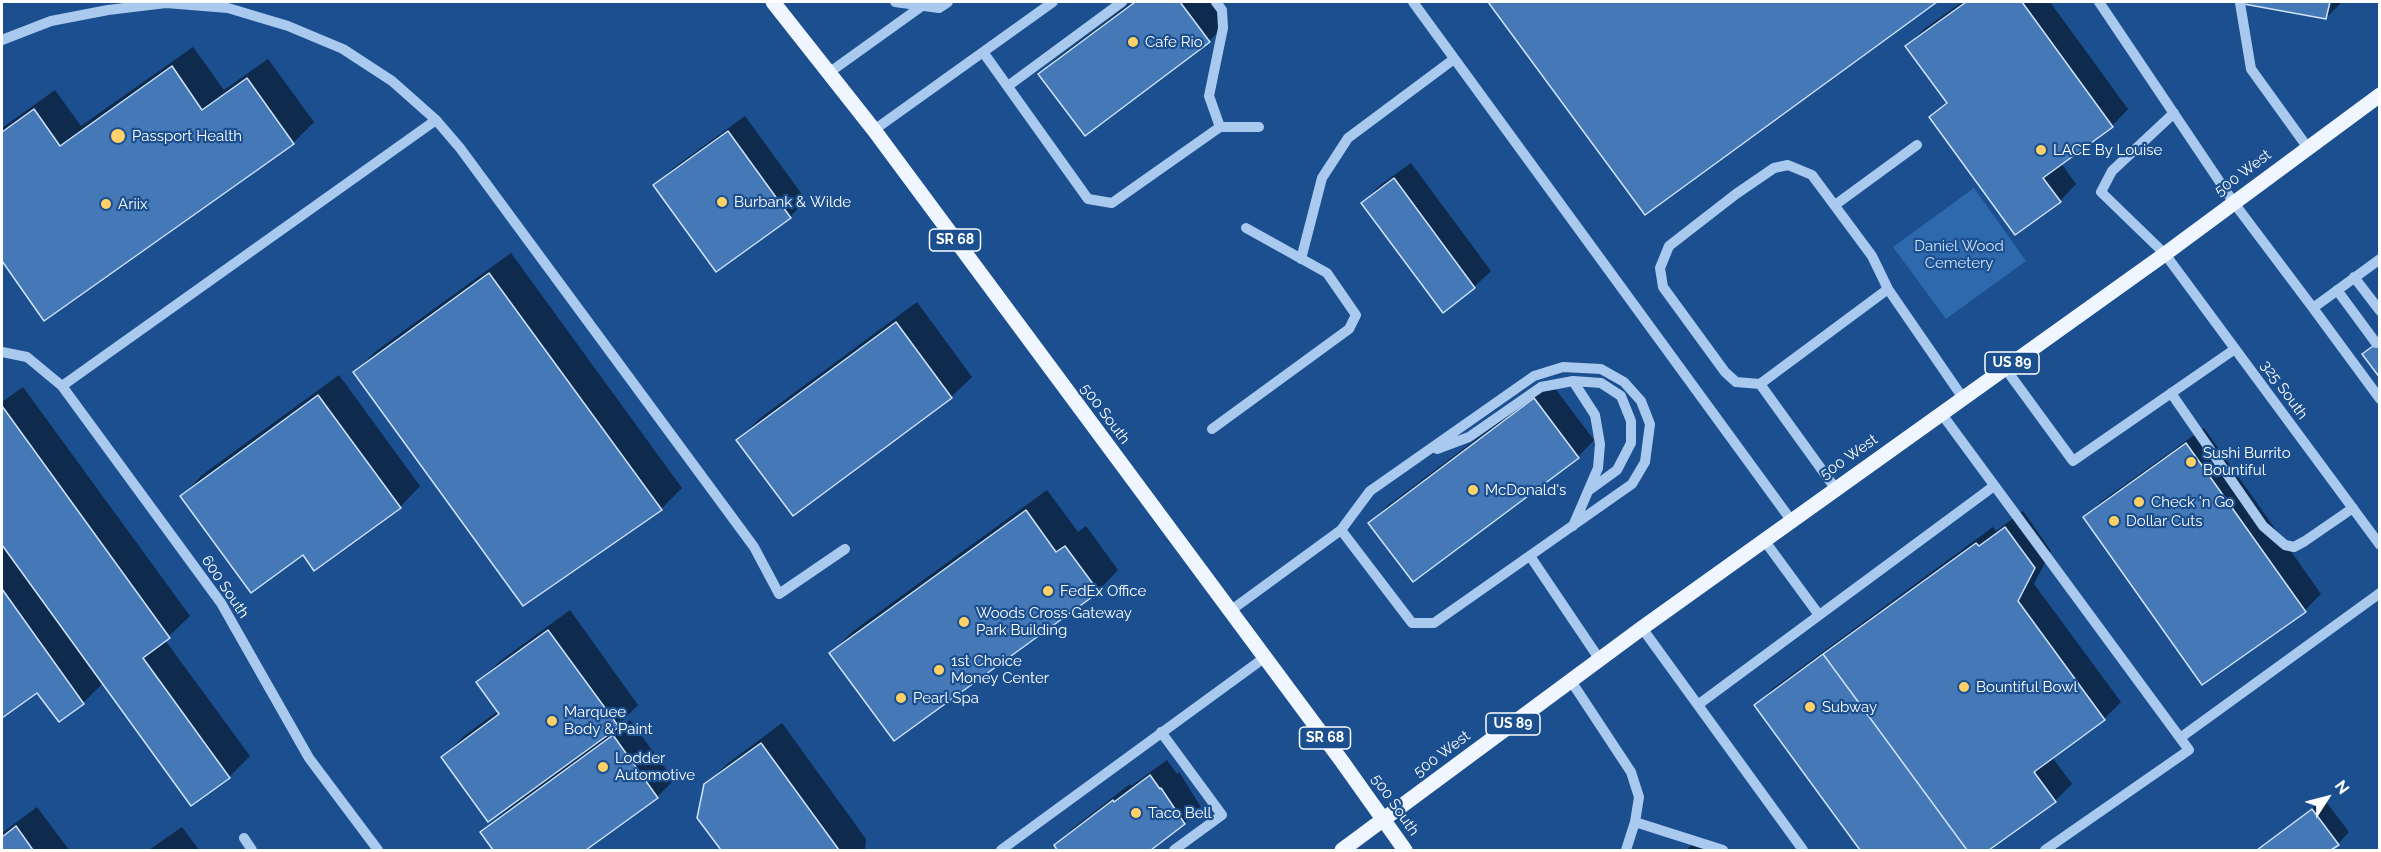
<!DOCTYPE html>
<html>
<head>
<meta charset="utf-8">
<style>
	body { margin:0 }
	#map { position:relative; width:2381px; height:852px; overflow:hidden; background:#1b4f8f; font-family:Raleway,sans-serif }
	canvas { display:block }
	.frame { position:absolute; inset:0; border:3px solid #fff; pointer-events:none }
	.north { position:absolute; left:2297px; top:768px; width:60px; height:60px; -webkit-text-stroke:4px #1b4f8f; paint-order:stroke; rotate:54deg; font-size:16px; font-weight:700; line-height:24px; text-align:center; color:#fff }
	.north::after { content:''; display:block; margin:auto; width:21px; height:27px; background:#fff; clip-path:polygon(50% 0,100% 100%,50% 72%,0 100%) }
</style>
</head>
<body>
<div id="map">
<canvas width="2381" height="852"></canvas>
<div class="frame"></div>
<div class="north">N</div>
</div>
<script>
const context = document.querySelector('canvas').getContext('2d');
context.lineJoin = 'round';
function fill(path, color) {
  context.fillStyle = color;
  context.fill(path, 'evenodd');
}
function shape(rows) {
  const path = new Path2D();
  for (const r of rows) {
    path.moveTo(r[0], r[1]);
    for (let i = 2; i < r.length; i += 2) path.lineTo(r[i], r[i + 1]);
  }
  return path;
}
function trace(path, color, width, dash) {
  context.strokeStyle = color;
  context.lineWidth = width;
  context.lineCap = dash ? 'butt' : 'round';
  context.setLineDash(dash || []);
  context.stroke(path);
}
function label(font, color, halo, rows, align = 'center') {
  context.font = font + ' Raleway,sans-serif';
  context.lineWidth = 4.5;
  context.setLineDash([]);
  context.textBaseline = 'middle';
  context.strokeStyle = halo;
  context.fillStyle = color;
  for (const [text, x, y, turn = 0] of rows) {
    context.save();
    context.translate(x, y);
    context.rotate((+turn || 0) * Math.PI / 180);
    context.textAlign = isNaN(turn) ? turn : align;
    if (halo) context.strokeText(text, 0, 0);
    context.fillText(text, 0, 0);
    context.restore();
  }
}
fill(shape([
	[1974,188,2026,261,1946,319,1893,247]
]), '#2e69ad');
fill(shape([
	[1132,2,1209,2,1226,24,1209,41,1085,134,1040,74,1057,58],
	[1490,2,1935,2,1645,213],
	[1962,2,2050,2,2128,109,2112,126,2061,163,2076,184,2060,201,1931,117,1947,101,1907,46,1924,29],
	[2242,2,2342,2,2326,18],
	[193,47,224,90,268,59,314,122,293,143,44,319,2,259,2,128,55,90,81,126],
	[745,116,806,200,790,217,655,185,672,169],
	[1411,163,1491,271,1474,287,1443,311,1363,203,1379,186],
	[511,253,682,488,661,509,355,372,376,351],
	[917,302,972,377,951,397,738,440,759,419],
	[339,375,420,486,400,507,303,553,182,496,202,475],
	[1551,383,1594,440,1578,457,1370,523,1387,506],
	[23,387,190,616,165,640,250,756,229,777,191,804,103,683,83,703,37,691,2,716,2,402],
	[2204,428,2321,594,2305,610,2085,517,2102,501],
	[1047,490,1078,532,1086,526,1118,570,1098,591,831,653,852,632],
	[2023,511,2051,551,2034,584,2121,702,2104,719,2052,757,2072,784,2055,801,1984,850,1862,850,1756,706,1772,689,1993,527,1996,531],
	[570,610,638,705,614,729,615,731,630,720,674,780,657,797,583,850,495,850,482,832,499,816,524,797,443,757,464,736,498,711,478,682,499,662],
	[782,723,866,839,865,850,723,850,698,817,705,785,727,764],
	[1167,760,1177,774,1179,772,1201,807,1184,823,1147,850,1059,850,1056,846,1072,829,1130,784,1131,786],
	[2324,799,2349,832,2338,844,2329,850,2258,850],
	[37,807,69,850,2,850,2,833],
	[182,827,199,850,149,850],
	[1698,839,1725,850,1686,850]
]), '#0007');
const building = shape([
	[1135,2,1180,2,1210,42,1085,136,1038,74,1135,2],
	[1488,2,1937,2,1645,215,1488,2],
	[1966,2,2022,2,2113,127,2043,178,2061,202,2015,235,1929,117,1947,103,1905,46,1966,2],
	[2233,2,2330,2,2326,19,2233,2],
	[172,66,202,110,247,78,294,144,44,321,2,261,2,132,34,109,60,146,172,66],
	[728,131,791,218,716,272,653,185,728,131],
	[1394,178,1475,288,1443,313,1361,203,1394,178],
	[489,273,662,510,523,606,353,372,489,273],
	[896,322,952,398,793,516,736,440,896,322],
	[2380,341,2380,378,2362,354,2380,341],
	[318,395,401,508,314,571,303,555,251,593,180,496,318,395],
	[1534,398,1579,458,1413,582,1368,523,1534,398],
	[2,406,170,638,143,658,230,778,191,806,2,545,2,406],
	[2186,443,2306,612,2202,685,2083,517,2186,443],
	[1026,510,1056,552,1065,546,1099,592,894,741,829,653,1026,510],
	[2005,527,2035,568,2018,601,2105,720,2034,772,2056,802,1989,850,1967,850,1823,654,1976,543,1979,546,2005,527],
	[2,589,84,704,59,722,37,693,2,718,2,589],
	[548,630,619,727,488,822,441,757,499,714,476,682,548,630],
	[1823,654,1967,850,1860,850,1754,705,1823,654],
	[613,735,658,798,586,850,493,850,480,832,613,735],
	[761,743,839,850,721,850,697,818,704,784,761,743],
	[1150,775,1160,789,1161,788,1185,824,1151,850,1057,850,1054,845,1113,800,1114,802,1150,775],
	[2312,809,2339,845,2331,850,2257,850,2312,809],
	[16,826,33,850,2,850,2,837,16,826]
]);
fill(building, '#4478b7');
trace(building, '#cfe3fa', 1.5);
trace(shape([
	[895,2,939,8,948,2],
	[1216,2,1222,10,1223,28,1209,96,1220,127],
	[1413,2,1791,520],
	[2099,2,2234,203,2313,308,2380,259],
	[2240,3,2251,69,2308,148],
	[2,40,51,21,108,10,166,3,228,8,288,26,343,49,392,81,436,120,460,148,754,547,779,594,845,549],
	[983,52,1088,199,1112,203,1220,127,1259,127],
	[830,72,922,6],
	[1008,86,1122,2],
	[2174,113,2112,171,2101,192,2165,254,2380,545],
	[874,130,1053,2],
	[1835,205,1917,145],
	[1301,259,1322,178,1348,138,1454,59],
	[2354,277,2380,311],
	[2337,290,2376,343],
	[2313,308,2380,399],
	[2,352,27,357,62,386,221,603,309,758,378,850],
	[2005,368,2073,461,2235,349],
	[1573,381,1601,383,1621,396,1631,421,1631,443,1617,470,1588,491],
	[1760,384,1736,382,1725,372,1663,287,1660,268,1669,246,1736,194,1774,168,1788,165,1812,175,1872,256,1888,289],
	[62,386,436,120],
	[2171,393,2263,526,2285,545,2294,547,2305,541,2353,508],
	[1941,413,2189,750,2045,850],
	[1212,429,1349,329,1356,315,1327,273,1246,228],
	[1437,449,1469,437,1541,387,1573,381,1595,415,1600,444,1598,468,1573,526],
	[1835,488,1760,384,1888,289,1963,398],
	[1764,540,1819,615],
	[1530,556,1600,660],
	[1230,611,1341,530,1370,491,1534,376,1563,367,1601,369,1624,382,1641,401,1650,424,1645,462,1632,484,1434,623,1412,623,1341,530],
	[1642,628,1803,850],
	[1571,681,1631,772,1639,797,1635,822,1626,850],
	[1699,704,1994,486],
	[1161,732,1222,815,1174,850],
	[2180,738,2380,593],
	[1635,822,1723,850],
	[244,838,252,850],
	[1001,850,1264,658]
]), '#a9c9ee', 10);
trace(shape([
	[773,2,874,130,1341,760,1405,850],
	[1342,850,1642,628,2165,254,2380,95]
]), '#f0f6ff', 15);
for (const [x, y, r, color] of [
	[1133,42,6,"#ffd166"],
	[118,136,8,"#ffd166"],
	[2041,150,6,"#ffd166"],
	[722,202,6,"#ffd166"],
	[106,204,6,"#ffd166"],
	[2191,462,6,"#ffd166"],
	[1473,490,6,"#ffd166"],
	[2139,502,6,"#ffd166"],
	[2114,521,6,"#ffd166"],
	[1048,591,6,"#ffd166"],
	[964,622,6,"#ffd166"],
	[939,670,6,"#ffd166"],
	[1964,687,6,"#ffd166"],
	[901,698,6,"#ffd166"],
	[1810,707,6,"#ffd166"],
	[552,721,6,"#ffd166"],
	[603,767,6,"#ffd166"],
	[1136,813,6,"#ffd166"]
]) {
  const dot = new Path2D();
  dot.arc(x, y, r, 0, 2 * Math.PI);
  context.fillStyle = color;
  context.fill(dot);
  trace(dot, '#1b4f8f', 2);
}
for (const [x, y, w] of [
	[955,240,51],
	[2012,363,54],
	[1513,724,54],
	[1325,738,51]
]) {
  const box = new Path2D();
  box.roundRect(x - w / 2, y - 11, w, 22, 4.5);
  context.fillStyle = '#1b4f8f';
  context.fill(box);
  trace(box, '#fff', 1.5);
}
label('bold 14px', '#fff', null, [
	["SR 68",955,240],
	["US 89",2012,363],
	["US 89",1513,724],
	["SR 68",1325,738]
]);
label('15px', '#fff', '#1b4f8f', [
	["Cafe Rio",1145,42],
	["Passport Health",132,136],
	["LACE By Louise",2053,150],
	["Burbank & Wilde",734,202],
	["Ariix",118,204],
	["Sushi Burrito",2203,453],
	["Bountiful",2203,470],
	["McDonald's",1485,490],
	["Check 'n Go",2151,502],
	["Dollar Cuts",2126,521],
	["FedEx Office",1060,591],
	["Woods Cross Gateway",976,613],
	["Park Building",976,630],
	["1st Choice",951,661],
	["Money Center",951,678],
	["Bountiful Bowl",1976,687],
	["Pearl Spa",913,698],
	["Subway",1822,707],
	["Marquee",564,712],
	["Body & Paint",564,729],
	["Lodder",615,758],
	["Automotive",615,775],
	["Taco Bell",1148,813]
], 'left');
label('15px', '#fff', '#1b4f8f', [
	["500 West",2243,173,-37],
	["325 South",2284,390,54],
	["500 South",1105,414,53],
	["500 West",1849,457,-35],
	["600 South",225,587,56],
	["500 West",1442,754,-37],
	["500 South",1395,805,55]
]);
label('15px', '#cfe3fa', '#1b4f8f', [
	["Daniel Wood",1959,246],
	["Cemetery",1959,263]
]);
</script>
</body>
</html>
